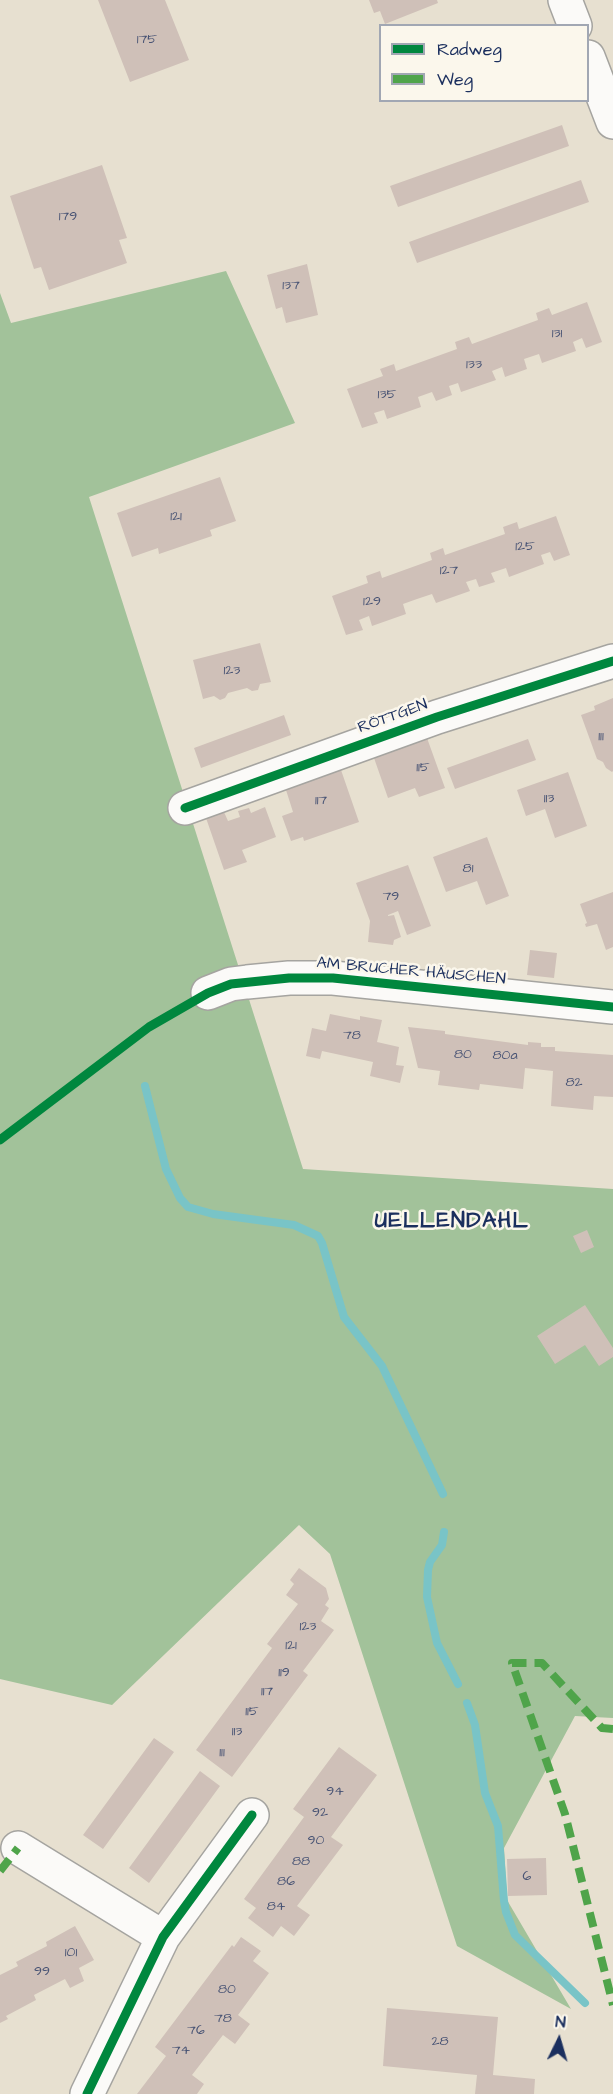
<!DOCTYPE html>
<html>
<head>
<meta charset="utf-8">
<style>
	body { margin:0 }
	#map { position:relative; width:613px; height:2094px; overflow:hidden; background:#e7e0d0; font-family:"Architects Daughter",sans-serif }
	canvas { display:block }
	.legend { position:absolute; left:379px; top:24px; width:210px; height:78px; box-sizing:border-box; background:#fbf7ec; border:2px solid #a1a7b3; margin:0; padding:8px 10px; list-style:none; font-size:18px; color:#1b2f5e }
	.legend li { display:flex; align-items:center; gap:12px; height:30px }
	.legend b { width:30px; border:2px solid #a1a7b3 }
	.north { position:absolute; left:529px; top:2010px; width:60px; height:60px; -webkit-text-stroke:4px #fbf7ec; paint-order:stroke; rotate:5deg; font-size:16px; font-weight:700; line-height:24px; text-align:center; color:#1b2f5e }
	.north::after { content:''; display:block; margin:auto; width:21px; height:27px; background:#1b2f5e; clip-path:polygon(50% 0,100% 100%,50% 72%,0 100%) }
</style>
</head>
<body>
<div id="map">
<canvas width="613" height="2094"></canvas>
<ul class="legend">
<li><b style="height:8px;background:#00873e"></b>Radweg</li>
<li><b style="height:8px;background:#4fa44a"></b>Weg</li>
</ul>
<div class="north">N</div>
</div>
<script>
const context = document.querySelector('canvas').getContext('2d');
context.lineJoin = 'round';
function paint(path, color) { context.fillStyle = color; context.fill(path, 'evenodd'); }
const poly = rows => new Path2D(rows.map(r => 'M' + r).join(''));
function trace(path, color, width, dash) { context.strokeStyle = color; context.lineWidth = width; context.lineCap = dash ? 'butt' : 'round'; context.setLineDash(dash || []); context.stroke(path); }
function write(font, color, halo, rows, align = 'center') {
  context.font = font + ' "Architects Daughter",sans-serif'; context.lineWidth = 5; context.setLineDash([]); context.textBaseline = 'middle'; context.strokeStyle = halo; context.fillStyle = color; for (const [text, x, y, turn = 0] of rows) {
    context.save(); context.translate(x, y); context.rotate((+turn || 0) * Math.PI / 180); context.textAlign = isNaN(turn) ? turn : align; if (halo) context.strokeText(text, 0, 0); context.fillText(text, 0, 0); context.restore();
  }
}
paint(poly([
	[226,271,295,423,89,497,303,1169,613,1189,613,1718,575,1716,504,1848,507,1900,571,2009,457,1946,330,1554,299,1525,112,1705,0,1679,0,293,11,323]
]), '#a2c29a');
trace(poly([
	[145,1086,166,1169,180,1198,188,1207,213,1214,294,1225,318,1236,322,1243,344,1317,382,1366,443,1494],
	[444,1532,442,1545,430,1562,428,1570,427,1597,437,1643,458,1684],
	[467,1703,475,1725,485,1793,498,1826,504,1901,506,1912,515,1935,585,2003]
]), '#79c4c7', 8);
paint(poly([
	[98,0,165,0,189,60,130,82],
	[369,0,437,0,438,3,385,24,380,11,374,13],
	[562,125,569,146,398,207,390,186],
	[102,165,127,238,119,240,127,263,49,290,41,267,34,269,10,196],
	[581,180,589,202,417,263,409,242],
	[307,264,318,315,286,323,282,307,276,309,267,275],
	[587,302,602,342,586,348,582,338,573,342,576,351,542,363,539,354,524,359,527,369,505,377,502,367,492,371,496,380,461,392,458,383,449,386,452,395,436,401,432,392,418,397,421,407,387,419,384,410,374,413,378,423,362,428,347,389,383,376,380,369,394,364,396,371,457,349,455,342,469,337,472,344,538,320,536,313,549,308,552,315],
	[220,477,236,521,210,530,212,536,159,554,158,548,132,557,117,513],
	[556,516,570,555,554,561,550,552,541,555,544,564,509,577,506,568,491,573,495,582,479,587,476,579,466,582,470,591,436,603,432,594,417,599,403,604,406,614,372,626,369,616,359,620,363,630,346,635,332,596,368,583,366,576,380,571,382,578,432,560,430,553,443,548,445,555,505,534,503,527,517,522,519,529],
	[260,643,271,682,260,684,258,690,252,691,247,688,228,693,225,698,220,700,214,696,203,699,193,660],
	[613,698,613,771,612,772,606,768,603,762,597,759,581,715,595,710,594,706],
	[284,715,291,735,201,768,194,748],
	[427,738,445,788,419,797,415,788,388,798,374,758],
	[528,739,536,760,455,789,447,768],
	[341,770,359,822,304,841,303,837,291,841,282,816,293,812,286,790],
	[568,772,587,826,555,838,545,809,526,816,517,790],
	[265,807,276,837,242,850,247,862,224,870,206,818,224,812,228,821,240,817,238,811,249,808,251,813],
	[487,837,509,896,486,905,477,881,446,892,433,857],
	[408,865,431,926,407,935,398,911,388,915,388,916,394,915,401,937,394,940,393,945,368,942,370,921,356,883],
	[613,892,613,947,606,950,597,924,586,927,585,924,587,923,580,904],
	[530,950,557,953,554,978,527,975],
	[330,1014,360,1020,360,1016,382,1020,377,1042,399,1047,396,1065,404,1066,400,1083,370,1076,373,1062,322,1051,320,1059,306,1056,312,1028,326,1031],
	[408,1027,445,1031,445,1034,528,1045,528,1042,541,1043,541,1047,555,1047,555,1051,613,1055,613,1097,594,1096,593,1110,551,1106,553,1071,525,1068,523,1089,480,1084,479,1090,438,1085,440,1071,418,1068],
	[587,1230,594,1247,581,1253,573,1236],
	[585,1305,613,1348,613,1357,599,1366,585,1345,555,1364,537,1336],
	[299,1568,326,1588,329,1599,325,1605,329,1608,321,1621,334,1630,303,1671,308,1675,232,1777,196,1750,272,1648,267,1644,298,1604,286,1595,294,1584,290,1580],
	[154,1738,174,1752,103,1849,83,1835],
	[339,1747,377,1775,331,1837,343,1845,297,1906,310,1915,294,1936,281,1926,273,1937,248,1918,256,1908,244,1899,304,1817,293,1809],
	[200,1771,220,1786,149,1883,129,1868],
	[546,1858,547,1895,508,1896,507,1859],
	[75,1926,94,1960,79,1968,84,1981,70,1988,65,1979,34,1995,36,2000,6,2016,8,2019,0,2023,0,1975,18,1966,16,1962,47,1946,46,1942],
	[241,1937,261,1951,253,1961,269,1973,238,2015,250,2024,235,2044,223,2035,192,2075,204,2084,197,2094,137,2094,166,2056,155,2047,232,1945,234,1947],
	[387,2008,498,2017,493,2075,535,2079,534,2094,475,2094,477,2075,383,2066]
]), '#cfc0b8');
const minor = poly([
	[565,0,575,26],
	[588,57,613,122],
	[185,808,437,717,613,661],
	[208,993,231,984,247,982,289,978,333,978,613,1007],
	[18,1848,163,1937],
	[87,2094,163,1937,252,1815]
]);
trace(minor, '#a5a4a0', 36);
trace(minor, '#fbfaf8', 33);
trace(poly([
	[613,1729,602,1728,542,1663,512,1663,565,1814,613,2005],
	[0,1871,18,1848]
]), '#4fa44a', 8, [15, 8]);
trace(poly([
	[185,808,437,717,613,661],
	[0,1140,149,1027,208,993,231,984,289,978,333,978,613,1007],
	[87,2094,163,1937,252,1815]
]), '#00873e', 9);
write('14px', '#485374', null, [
	["175",147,40],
	["179",68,217],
	["137",291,286],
	["131",557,334],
	["133",474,365],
	["135",387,395],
	["121",176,517],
	["125",525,547],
	["127",449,571],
	["129",372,602],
	["123",232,671],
	["111",601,737],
	["115",423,768],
	["113",549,799],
	["117",321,801],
	["81",468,869],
	["79",391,897],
	["78",352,1036],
	["80",463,1055],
	["80a",505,1056],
	["82",574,1083],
	["123",308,1627],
	["121",291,1646],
	["119",284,1673],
	["117",267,1692],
	["115",252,1712],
	["113",237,1732],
	["111",222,1753],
	["94",335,1792],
	["92",320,1813],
	["90",316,1841],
	["88",301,1862],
	["6",527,1877],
	["86",286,1882],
	["84",276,1907],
	["101",71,1953],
	["99",42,1972],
	["80",227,1990],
	["78",223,2019],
	["76",196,2031],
	["28",440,2042],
	["74",181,2051]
]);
write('16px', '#1b2f5e', '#fbf7ec', [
	["RÖTTGEN",393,717,-20],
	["AM BRUCHER HÄUSCHEN",411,972,5]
]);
context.letterSpacing = '1.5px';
write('bold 22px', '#1b2f5e', '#fbf7ec', [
	["UELLENDAHL",452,1222]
]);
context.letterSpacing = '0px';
</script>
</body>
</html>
